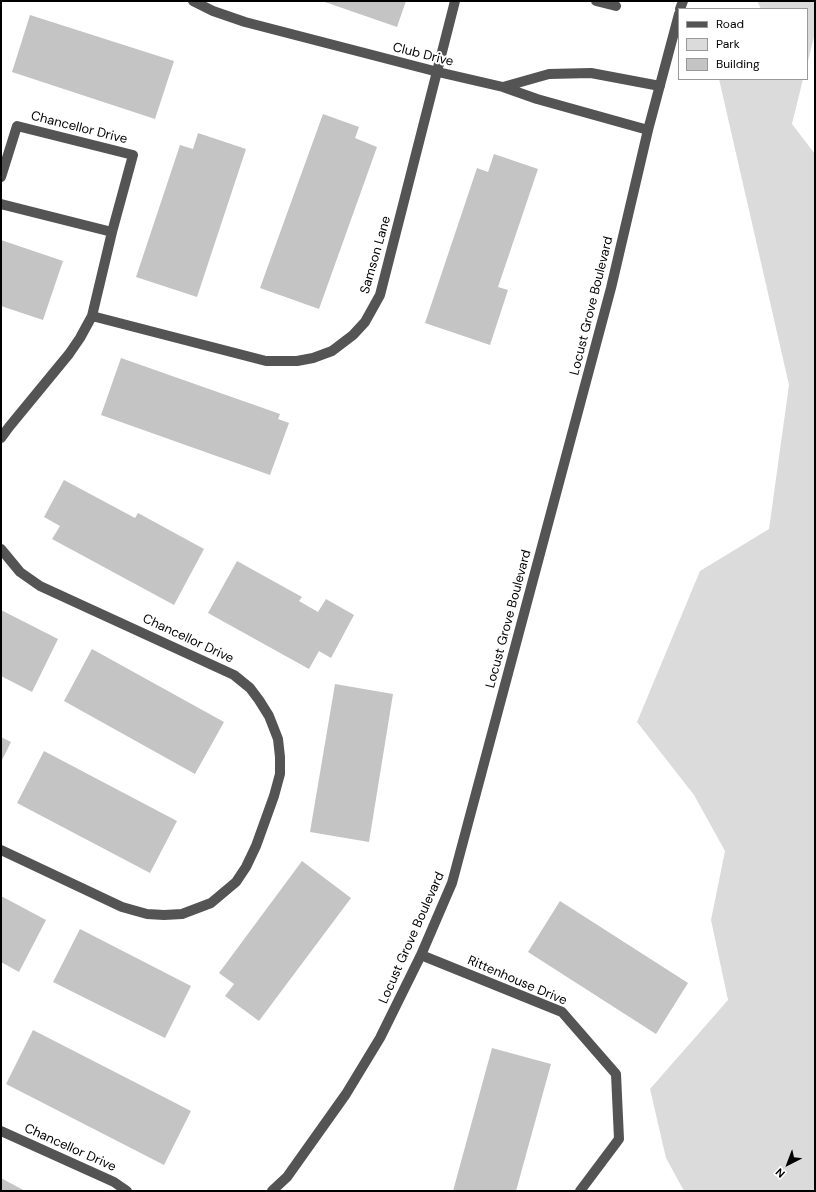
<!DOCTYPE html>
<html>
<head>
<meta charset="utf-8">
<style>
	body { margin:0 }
	#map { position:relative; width:816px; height:1192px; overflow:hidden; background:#fff; font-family:"DM Sans",sans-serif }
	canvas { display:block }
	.frame { position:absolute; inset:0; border:2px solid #000; pointer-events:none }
	.legend { position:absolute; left:678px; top:8px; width:130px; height:72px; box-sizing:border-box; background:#fff; border:1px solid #999; margin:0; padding:5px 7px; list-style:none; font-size:12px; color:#000 }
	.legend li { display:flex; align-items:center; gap:8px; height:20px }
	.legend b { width:20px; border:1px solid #999 }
	.north { position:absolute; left:768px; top:1144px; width:40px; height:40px; -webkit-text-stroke:3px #fff; paint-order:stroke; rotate:222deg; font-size:11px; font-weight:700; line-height:16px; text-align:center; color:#000 }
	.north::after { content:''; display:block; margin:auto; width:14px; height:18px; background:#000; clip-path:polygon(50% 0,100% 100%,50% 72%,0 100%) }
</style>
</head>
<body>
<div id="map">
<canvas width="816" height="1192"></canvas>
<div class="frame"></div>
<ul class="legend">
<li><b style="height:5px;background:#545454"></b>Road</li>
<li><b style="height:11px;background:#dbdbdb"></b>Park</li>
<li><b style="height:11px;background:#c4c4c4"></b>Building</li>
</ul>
<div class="north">N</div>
</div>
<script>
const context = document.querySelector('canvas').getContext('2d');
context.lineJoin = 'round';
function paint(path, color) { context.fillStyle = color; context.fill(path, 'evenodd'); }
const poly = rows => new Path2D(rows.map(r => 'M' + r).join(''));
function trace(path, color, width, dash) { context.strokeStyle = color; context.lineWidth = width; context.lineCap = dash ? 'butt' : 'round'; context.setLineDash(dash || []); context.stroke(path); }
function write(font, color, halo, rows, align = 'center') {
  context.font = font + ' "DM Sans",sans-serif'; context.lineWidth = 4; context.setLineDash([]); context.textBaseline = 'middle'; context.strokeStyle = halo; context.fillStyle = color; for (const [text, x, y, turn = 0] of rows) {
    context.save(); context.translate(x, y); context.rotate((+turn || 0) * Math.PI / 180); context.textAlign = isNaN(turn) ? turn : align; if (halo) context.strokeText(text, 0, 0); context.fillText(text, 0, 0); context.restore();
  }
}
paint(poly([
	[757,1,815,1,815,33,807,65,807,9,761,9],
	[719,79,803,79,792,124,815,154,815,1191,684,1191,666,1158,650,1089,728,1000,711,920,725,851,694,795,637,722,700,571,769,529,789,385]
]), '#dbdbdb');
paint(poly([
	[322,1,406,1,397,27],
	[30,15,174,61,155,119,12,72],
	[323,114,359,127,355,138,377,147,319,309,260,288],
	[198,133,246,149,197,297,136,277,180,145,193,149],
	[494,154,538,169,498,287,508,290,490,345,425,323,477,168,488,172],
	[1,240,63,261,43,320,1,306],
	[121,358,280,414,278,419,289,423,270,475,101,415],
	[64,480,135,518,138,513,204,549,174,605,52,539,60,526,44,517],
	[237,561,302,597,299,601,318,612,326,599,354,615,331,658,319,651,309,669,208,613],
	[1,610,58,639,32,692,1,676],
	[92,649,224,722,195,774,64,701],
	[335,684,393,694,369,842,310,832],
	[1,737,11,742,1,762],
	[44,751,177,821,150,873,17,803],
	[302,861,351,898,259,1021,225,996,234,984,219,973],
	[1,896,46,920,19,972,1,962],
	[560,901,688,983,656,1034,528,952],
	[80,929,191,986,165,1038,53,982],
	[33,1030,191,1111,164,1165,6,1084],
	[492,1048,551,1064,516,1191,453,1191],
	[1,1178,25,1191,1,1191]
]), '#c4c4c4');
trace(poly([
	[193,1,213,11,245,22,438,72,503,87,537,99,648,130],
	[596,1,616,6],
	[680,9,683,1],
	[503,87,549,74,591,73,660,86],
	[1,177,17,126,133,155,112,232,92,316,80,338,69,354,9,427,1,438],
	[1,204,112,232],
	[92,316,266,361,297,361,313,358,332,351,353,335,365,322,380,295,455,1],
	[1,549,20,572,40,586,234,675,250,688,259,700,269,716,278,739,280,757,280,774,274,796,256,846,246,867,236,882,211,903,182,914,164,915,147,914,122,907,1,850],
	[421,955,562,1012,616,1074,619,1139,580,1191],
	[1,1131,114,1182,127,1191],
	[272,1191,287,1177,346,1094,380,1038,421,955,452,883,611,288,648,130,679,14]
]), '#545454', 10);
write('13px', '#000', '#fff', [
	["Club Drive",423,55,14],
	["Chancellor Drive",79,128,14],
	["Samson Lane",376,255,-74],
	["Locust Grove Boulevard",592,306,-76],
	["Locust Grove Boulevard",509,619,-75],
	["Chancellor Drive",188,639,25],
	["Locust Grove Boulevard",412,938,-66],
	["Rittenhouse Drive",517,981,23],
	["Chancellor Drive",70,1148,24]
]);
</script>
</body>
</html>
